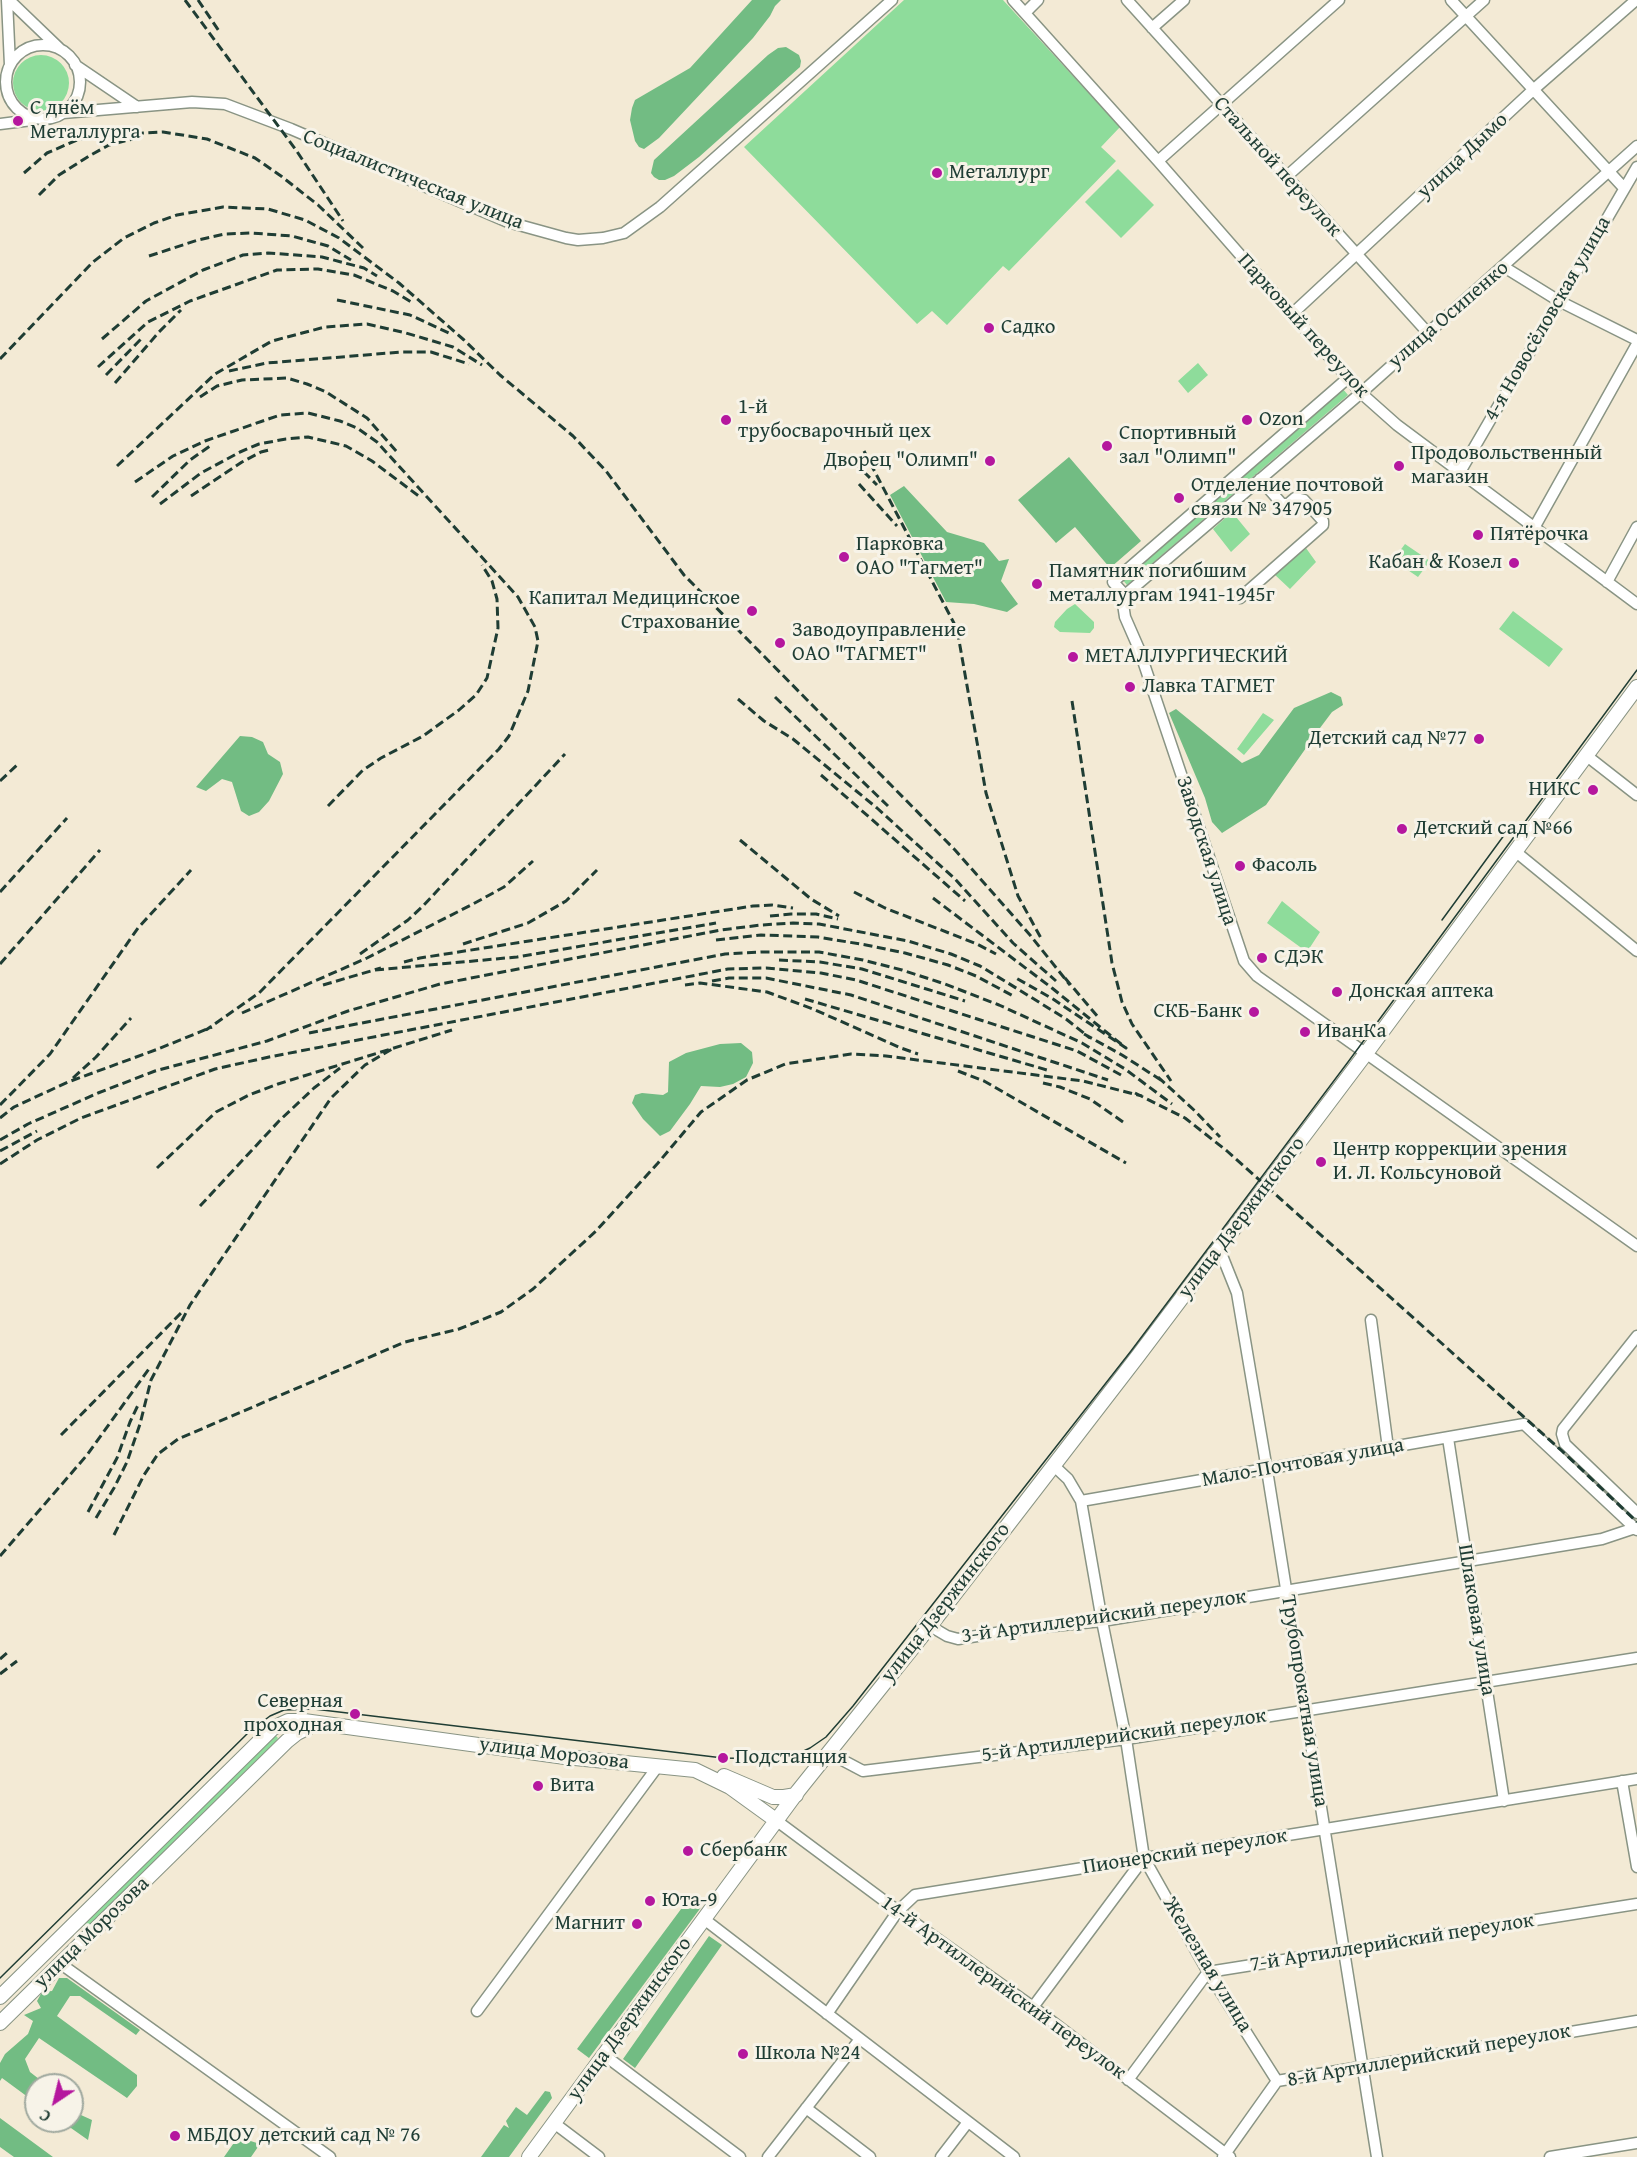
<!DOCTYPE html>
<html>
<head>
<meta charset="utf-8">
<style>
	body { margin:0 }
	#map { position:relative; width:1637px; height:2157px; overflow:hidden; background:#f3ead5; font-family:"Gentium Book Plus",serif }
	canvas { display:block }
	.north { position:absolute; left:24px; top:2073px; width:60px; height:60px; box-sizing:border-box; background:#f7f3e8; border:2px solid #a1aaa0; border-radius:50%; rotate:215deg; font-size:16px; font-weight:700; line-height:24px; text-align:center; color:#1f3d34 }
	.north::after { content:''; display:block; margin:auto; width:21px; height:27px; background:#b5179e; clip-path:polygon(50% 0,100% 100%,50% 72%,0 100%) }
</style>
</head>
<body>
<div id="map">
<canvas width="1637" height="2157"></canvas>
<div class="north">С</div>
</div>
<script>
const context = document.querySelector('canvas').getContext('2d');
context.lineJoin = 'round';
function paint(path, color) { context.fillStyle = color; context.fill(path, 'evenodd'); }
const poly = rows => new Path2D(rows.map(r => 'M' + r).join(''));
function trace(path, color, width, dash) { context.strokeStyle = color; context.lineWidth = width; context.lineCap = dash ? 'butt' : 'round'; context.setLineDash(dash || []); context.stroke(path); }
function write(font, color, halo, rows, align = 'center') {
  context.font = font + ' "Gentium Book Plus",serif'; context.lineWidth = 6; context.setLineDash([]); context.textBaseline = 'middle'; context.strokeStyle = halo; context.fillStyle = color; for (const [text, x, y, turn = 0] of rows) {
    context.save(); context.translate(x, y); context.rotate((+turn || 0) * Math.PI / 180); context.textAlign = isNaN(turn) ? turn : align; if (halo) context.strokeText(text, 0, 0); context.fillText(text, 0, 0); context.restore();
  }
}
paint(poly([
	[904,0,1003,0,1120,127,1101,147,1116,161,1009,271,1003,266,947,325,932,311,917,324,744,147],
	'13 83a28 28 0 1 1 56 0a28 28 0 1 1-56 0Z',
	[1118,169,1154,205,1121,238,1085,202],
	[1198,363,1208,375,1188,393,1178,381],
	[1342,388,1348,395,1127,585,1121,578],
	[1232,512,1250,534,1231,552,1213,529],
	[1405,544,1430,561,1418,577,1393,560],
	[1306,548,1316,562,1290,589,1274,574],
	[1075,604,1094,622,1094,628,1090,633,1060,632,1054,627,1055,622,1067,609],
	[1513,611,1563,649,1549,667,1499,629],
	[1263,713,1274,720,1244,755,1237,749],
	[1282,901,1320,932,1307,952,1267,923],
	[274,1734,278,1738,276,1741,89,1926,84,1926,82,1924]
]), '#8edc9b');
paint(poly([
	[752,0,781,0,775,6,770,16,753,38,659,138,644,149,639,147,635,141,630,120,632,108,635,100,690,68],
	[786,47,799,55,801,61,800,67,699,157,674,176,665,180,659,180,654,177,651,173,654,160,768,55,778,48],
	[1069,457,1141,541,1110,568,1075,527,1056,543,1018,500],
	[904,486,947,532,984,543,999,561,1009,559,1001,581,1018,604,1007,612,974,604,946,602,890,495],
	[1331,692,1341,697,1343,705,1332,712,1320,728,1266,805,1222,833,1212,822,1205,798,1169,713,1176,709,1242,763,1259,755,1294,708],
	[240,736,252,737,263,742,268,754,280,762,283,774,269,801,259,812,249,816,241,811,232,782,222,779,206,791,196,787],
	[741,1043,752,1052,753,1063,746,1077,733,1084,720,1087,701,1086,690,1104,670,1131,660,1136,643,1119,632,1103,635,1095,642,1093,663,1095,668,1092,669,1062,686,1053,720,1044],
	[690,1897,702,1906,589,2058,577,2049],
	[709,1936,722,1945,635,2068,623,2059],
	[59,1978,67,1978,140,2030,136,2035,80,1996,70,1996,57,2016,137,2075,137,2086,127,2098,39,2038,25,2059,30,2072,39,2079,32,2086,36,2090,36,2103,2,2078,0,2081,0,2063,5,2054,28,2034,33,2021,24,2015,41,2008,37,2001,42,1992,52,1991],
	[545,2091,550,2092,552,2098,509,2157,481,2157,504,2125,509,2128,506,2121,516,2107,527,2115],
	[72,2111,92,2120,88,2140,61,2121,72,2121],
	[0,2118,53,2157,14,2157,0,2147],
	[238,2137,260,2144,251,2157,224,2157]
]), '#72bc83');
const minor = poly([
	[7,0,10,65],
	[9,0,59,48],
	[1013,0,1158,161,1361,393,1397,425,1637,604],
	[1127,0,1428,333],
	[1451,0,1624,188],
	[1025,13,1038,0],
	[1152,28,1184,0],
	'6 82a37 37 0 1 1 74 0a37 37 0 1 1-74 0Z',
	[75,65,137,107],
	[63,113,192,102,225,104,291,129,508,222,566,238,578,240,603,238,624,233,660,207,892,0],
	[0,124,32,120],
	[1158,161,1339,0],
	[1286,177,1484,0],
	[1504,267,1559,301,1637,340],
	[1292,314,1533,90,1636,0],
	[1460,472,1637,167],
	[1534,528,1637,344],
	[1607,582,1637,527],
	[1125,595,1123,604,1125,617,1139,649,1244,961,1257,976,1637,1246],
	[1125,595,1361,393,1637,146],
	[1125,595,1113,582,1348,378],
	[1240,598,1323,525,1323,521,1304,500,1295,498,1288,504,1282,504,1260,479],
	[1587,756,1637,795],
	[1516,852,1637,951],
	[1219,1248,1237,1293,1267,1470,1377,2157],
	[1371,1320,1388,1448],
	[1637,1336,1563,1429,1562,1434,1565,1444,1637,1513],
	[1448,1438,1504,1801],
	[1053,1465,1068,1479,1081,1501,1102,1621,1126,1739,1144,1858,1208,1972,1277,2081],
	[1081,1501,1524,1424,1637,1530],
	[930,1626,947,1636,958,1639,1015,1630,1102,1621,1602,1539,1635,1528],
	[829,1753,863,1771,1126,1739,1637,1658],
	[1622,1781,1637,1867],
	[777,1821,898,1911,1033,2007,1230,2157],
	[704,1919,1014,2157],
	[61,1964,330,2157],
	[1033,2007,1144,1858],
	[477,2011,658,1766],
	[827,2014,898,1911,915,1895,1637,1779],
	[604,2055,740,2157],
	[1128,2080,1208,1972,1637,1904],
	[806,2108,870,2157],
	[554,2123,599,2157],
	[768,2157,860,2039],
	[941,2157,968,2122],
	[1223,2157,1277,2081,1637,2021],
	[1550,2157,1637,2143]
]);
const major = poly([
	[724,1776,773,1797,784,1797,796,1795],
	[0,1997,273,1728,288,1721,304,1721,565,1757,695,1770,730,1787,777,1821],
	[0,2023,287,1741,297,1733,317,1723],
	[529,2157,798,1791,930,1626,1138,1356,1367,1052,1637,687]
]);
trace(minor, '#899484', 13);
trace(major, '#899484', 16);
trace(minor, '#fff', 10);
trace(major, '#fff', 14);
trace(poly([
	[1442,920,1513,823],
	[0,1978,250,1731,270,1716,284,1710,314,1709,723,1758,779,1759,795,1755,810,1748,826,1737,853,1706,1131,1351,1348,1062,1637,670]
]), '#1f3d34', 1.5);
trace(poly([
	[185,0,296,150,343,221],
	[198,0,219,31],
	[24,173,47,153,77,140,106,135,163,132,207,139,255,158,281,176,318,205,363,248],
	[39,195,59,175,89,156,109,145,133,139],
	[149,256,198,240,225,234,252,233,292,236,328,246,351,260],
	[337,300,410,315,449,333],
	[102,339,146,301,203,270,243,255,268,253,322,257,364,268,377,276],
	[0,359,93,262,124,238,154,223,177,215,223,207,268,209,305,220,339,238,399,283,464,340,500,375,573,436,606,471,684,575,955,850,1030,935,1070,985],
	[98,367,148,322,190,301,277,270,318,269,354,275,393,291,413,303],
	[229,371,267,363,402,352,431,352,469,364],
	[106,375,142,338],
	[115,383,159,332,181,310],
	[200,397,217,386,242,380,287,378,307,384,326,392,367,418,398,453],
	[864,451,957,629,986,793,1018,896,1042,940],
	[854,462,877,485],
	[117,466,215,374,272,341,325,327,367,324,406,333,453,347,482,365],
	[135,482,173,456,205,441,280,415,308,413,340,421,357,428,377,442,518,597,535,627,538,641,528,691,509,736,499,749,259,993,206,1030],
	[859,484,897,526],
	[191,496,242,462,261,452,269,450],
	[152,497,190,460,213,444],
	[160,504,201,473,240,452,259,444,286,439,308,437,346,446,372,461,420,497],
	[775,697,888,806],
	[738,699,764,721,793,739,877,808,955,879,1013,943,1056,981],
	[1072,701,1112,963,1122,1002,1132,1024,1171,1081],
	[821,775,965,901],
	[0,781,18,764],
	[328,806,363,770,381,758,423,736,459,710,476,695,487,678,498,628,497,599,492,581,482,565],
	[740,840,811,899,839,916],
	[0,892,67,818],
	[854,892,885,908,977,944,996,954],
	[933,898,1052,988,1126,1048,1053,999,1016,978],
	[770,916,791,914,816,914,838,919],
	[716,940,761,935,818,937,866,945,905,953,948,965,976,976,1015,997],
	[463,944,528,923,566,901,597,870],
	[360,954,408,920,423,906,565,754],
	[779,960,820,962,862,969,965,1001],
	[404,962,420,958,753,906,772,905,793,908],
	[0,964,100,850],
	[375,970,517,957,716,923],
	[1065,978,1098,1017],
	[712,981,729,978,766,978,851,995,1108,1080],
	[323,985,381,968],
	[685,985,700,983,767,992,813,1009,901,1048,918,1054],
	[805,999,1047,1070],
	[242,1013,367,958,473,904,504,887,533,861],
	[309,1033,725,954,762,952,819,952,863,960,902,970,945,984,999,1005,1082,1043,1125,1069,1172,1104],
	[1084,1034,1122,1055,1164,1082],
	[958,1071,984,1081,1126,1163],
	[1158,1077,1195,1111,1220,1137],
	[73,1078,96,1057,131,1018],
	[1043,1083,1060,1087,1090,1099,1123,1122],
	[1135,1093,1185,1118,1227,1151,1562,1451,1637,1522],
	[0,1105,50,1054,138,928,191,870],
	[0,1118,14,1107,68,1082,158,1049,212,1027],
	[0,1140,28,1124,98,1093,155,1071,267,1041,348,1011,440,984,721,930,761,925,793,923,819,924,908,941,951,954,980,966,1008,983,1066,1019,1090,1038],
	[0,1151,37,1131],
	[0,1164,37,1140,81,1118,215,1069,269,1057,728,969,766,968,821,973,856,980,1077,1051,1121,1075],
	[157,1168,216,1112,249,1095,278,1084,452,1030],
	[200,1206,279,1121,314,1088,340,1068],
	[61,1435,181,1313],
	[88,1512,117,1458,130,1422,139,1403],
	[96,1518,114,1488,127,1462,140,1424,151,1380,190,1305,331,1098,365,1065,392,1049],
	[114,1535,144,1475,158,1454,178,1439,405,1342,459,1329,501,1312,533,1289,596,1231,658,1163,701,1112,747,1080,785,1064,851,1054,886,1056,1083,1081,1142,1096],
	[0,1556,87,1455,151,1366],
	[0,1659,8,1652],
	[0,1674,17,1661]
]), '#1f3d34', 3, [9, 4.5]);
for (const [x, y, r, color] of [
	[18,121,6,"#b5179e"],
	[937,173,6,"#b5179e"],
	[989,328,6,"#b5179e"],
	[726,420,6,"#b5179e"],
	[1247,420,6,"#b5179e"],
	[1107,446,6,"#b5179e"],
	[990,461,6,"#b5179e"],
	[1399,466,6,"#b5179e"],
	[1179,498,6,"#b5179e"],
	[1478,535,6,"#b5179e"],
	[844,557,6,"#b5179e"],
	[1514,563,6,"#b5179e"],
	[1037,584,6,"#b5179e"],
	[752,611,6,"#b5179e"],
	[780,643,6,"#b5179e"],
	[1073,657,6,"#b5179e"],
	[1130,687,6,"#b5179e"],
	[1479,739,6,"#b5179e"],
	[1593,790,6,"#b5179e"],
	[1402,829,6,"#b5179e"],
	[1240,866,6,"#b5179e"],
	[1262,958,6,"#b5179e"],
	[1337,992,6,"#b5179e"],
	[1254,1012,6,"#b5179e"],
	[1305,1032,6,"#b5179e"],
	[1321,1162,6,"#b5179e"],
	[355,1714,6,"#b5179e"],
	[723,1758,6,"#b5179e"],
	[538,1786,6,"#b5179e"],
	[688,1851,6,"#b5179e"],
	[650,1901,6,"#b5179e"],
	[637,1924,6,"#b5179e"],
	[743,2054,6,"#b5179e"],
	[175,2136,6,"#b5179e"]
]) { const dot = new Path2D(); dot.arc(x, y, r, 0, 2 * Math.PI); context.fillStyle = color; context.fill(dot); trace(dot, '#f7f3e8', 2); }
write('21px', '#1f3d34', '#f7f3e8', [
	["С днём",30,109],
	["Металлурга",30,133],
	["Металлург",949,173],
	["Садко",1001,328],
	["1-й",738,408],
	["трубосварочный цех",738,432],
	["Ozon",1259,420],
	["Спортивный",1119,434],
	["зал \"Олимп\"",1119,458],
	["Продовольственный",1411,454],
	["магазин",1411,478],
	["Дворец \"Олимп\"",978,461,"right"],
	["Отделение почтовой",1191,486],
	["связи № 347905",1191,510],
	["Пятёрочка",1490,535],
	["Парковка",856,545],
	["ОАО \"Тагмет\"",856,569],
	["Кабан & Козел",1502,563,"right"],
	["Памятник погибшим",1049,572],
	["металлургам 1941-1945г",1049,596],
	["Капитал Медицинское",740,599,"right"],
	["Страхование",740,623,"right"],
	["Заводоуправление",792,631],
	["ОАО \"ТАГМЕТ\"",792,655],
	["МЕТАЛЛУРГИЧЕСКИЙ",1085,657],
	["Лавка ТАГМЕТ",1142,687],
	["Детский сад №77",1467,739,"right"],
	["НИКС",1581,790,"right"],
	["Детский сад №66",1414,829],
	["Фасоль",1252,866],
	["СДЭК",1274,958],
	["Донская аптека",1349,992],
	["СКБ-Банк",1242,1012,"right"],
	["ИванКа",1317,1032],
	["Центр коррекции зрения",1333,1150],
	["И. Л. Кольсуновой",1333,1174],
	["Северная",343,1702,"right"],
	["проходная",343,1726,"right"],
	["Подстанция",735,1758],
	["Вита",550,1786],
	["Сбербанк",700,1851],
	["Юта-9",662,1901],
	["Магнит",625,1924,"right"],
	["Школа №24",755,2054],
	["МБДОУ детский сад № 76",187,2136]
], 'left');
write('21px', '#1f3d34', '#f7f3e8', [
	["улица Дымо",1463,156,-43],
	["Стальной переулок",1277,167,48],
	["Социалистическая улица",413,180,22],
	["улица Осипенко",1449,315,-41],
	["4-я Новосёловская улица",1548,319,-60],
	["Парковый переулок",1303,326,48],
	["Заводская улица",1206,851,72],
	["улица Дзержинского",1242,1218,-53],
	["Мало-Почтовая улица",1303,1463,-10],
	["улица Дзержинского",946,1603,-52],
	["3-й Артиллерийский переулок",1104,1617,-8],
	["Шлаковая улица",1476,1620,81],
	["Трубопрокатная улица",1304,1701,81],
	["5-й Артиллерийский переулок",1124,1736,-8],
	["улица Морозова",554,1754,7],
	["Пионерский переулок",1185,1852,-9],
	["улица Морозова",92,1933,-44],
	["7-й Артиллерийский переулок",1392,1943,-9],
	["Железная улица",1207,1965,59],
	["14-й Артиллерийский переулок",1003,1988,36],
	["улица Дзержинского",630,2019,-54],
	["8-й Артиллерийский переулок",1429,2056,-10]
]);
</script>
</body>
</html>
